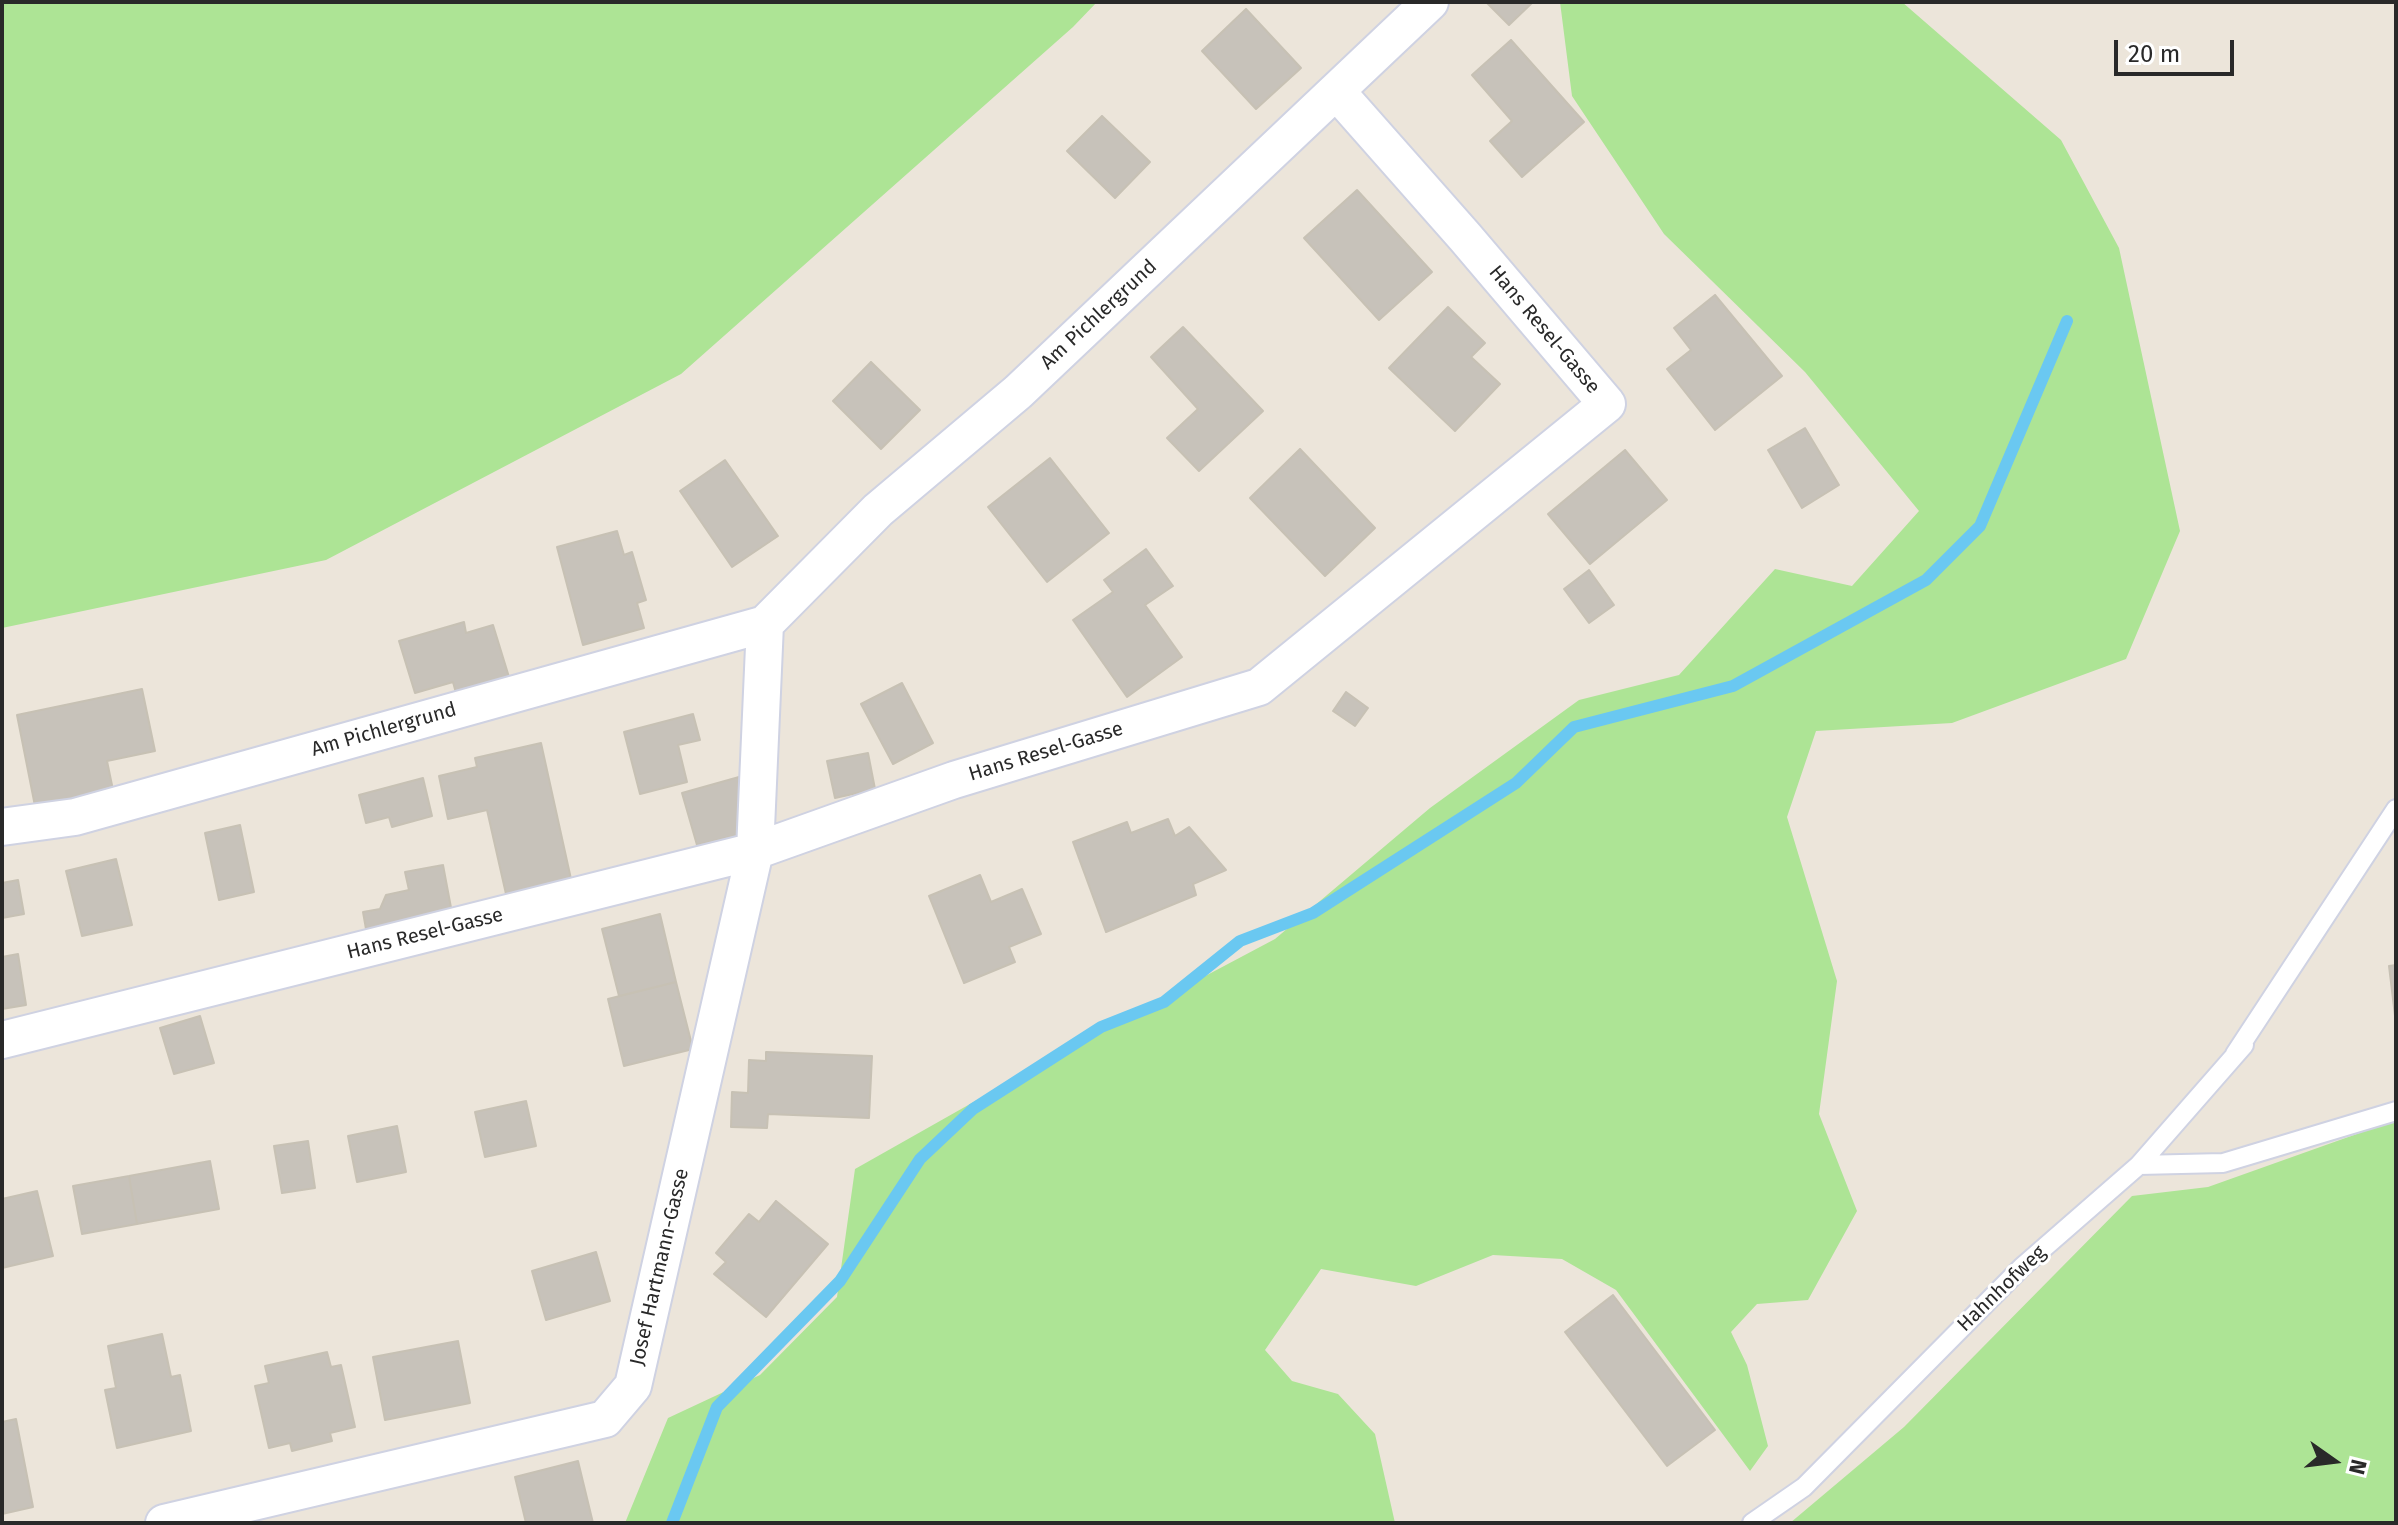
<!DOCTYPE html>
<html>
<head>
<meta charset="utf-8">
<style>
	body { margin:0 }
	#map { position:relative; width:2398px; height:1525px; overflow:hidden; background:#ece5da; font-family:"Fira Sans",sans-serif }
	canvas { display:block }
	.frame { position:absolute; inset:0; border:4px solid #292929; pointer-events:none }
	.north { position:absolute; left:2294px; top:1421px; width:80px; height:80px; -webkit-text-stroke:6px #fff; paint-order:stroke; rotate:104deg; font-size:22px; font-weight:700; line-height:32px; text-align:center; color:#292929 }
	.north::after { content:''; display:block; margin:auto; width:28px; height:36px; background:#292929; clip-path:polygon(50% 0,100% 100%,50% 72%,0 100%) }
	.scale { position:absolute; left:2114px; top:40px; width:120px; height:36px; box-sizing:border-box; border:4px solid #292929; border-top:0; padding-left:10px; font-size:24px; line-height:28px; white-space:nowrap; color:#292929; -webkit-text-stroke:6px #fff; paint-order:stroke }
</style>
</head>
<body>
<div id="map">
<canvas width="2398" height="1525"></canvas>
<div class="frame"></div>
<div class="north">N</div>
<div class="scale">20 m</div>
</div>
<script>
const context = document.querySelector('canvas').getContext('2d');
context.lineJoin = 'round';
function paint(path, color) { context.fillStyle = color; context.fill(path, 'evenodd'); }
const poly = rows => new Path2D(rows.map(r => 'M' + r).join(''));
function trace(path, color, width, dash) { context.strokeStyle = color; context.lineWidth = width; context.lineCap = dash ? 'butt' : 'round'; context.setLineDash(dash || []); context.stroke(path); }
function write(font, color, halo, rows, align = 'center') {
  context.font = font + ' "Fira Sans",sans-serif'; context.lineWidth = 6; context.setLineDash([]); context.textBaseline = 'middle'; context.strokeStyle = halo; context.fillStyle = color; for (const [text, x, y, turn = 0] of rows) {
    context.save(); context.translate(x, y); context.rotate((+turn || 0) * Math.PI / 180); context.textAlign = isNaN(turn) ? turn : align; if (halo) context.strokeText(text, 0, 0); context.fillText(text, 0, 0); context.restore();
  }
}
paint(poly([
	[2,2,1097,2,1073,27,681,374,326,560,2,628],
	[1560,2,1902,2,2061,140,2119,248,2180,531,2126,659,1952,723,1816,731,1787,817,1837,981,1819,1114,1857,1211,1808,1300,1757,1304,1731,1332,1747,1365,1768,1446,1750,1471,1616,1290,1562,1259,1493,1255,1416,1286,1321,1269,1265,1350,1292,1381,1338,1394,1375,1434,1395,1523,625,1523,668,1418,760,1375,837,1297,855,1169,1062,1052,1275,939,1430,808,1579,700,1679,675,1775,569,1852,586,1919,511,1805,372,1664,234,1572,96],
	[2396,1120,2396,1523,1790,1523,1904,1427,2132,1196,2208,1187]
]), '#ade495');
trace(poly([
	[672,1523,717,1407,840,1281,920,1159,973,1109,1101,1027,1164,1002,1240,941,1313,913,1516,783,1574,727,1733,686,1926,580,1980,526,2067,321]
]), '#6ac8f1', 12);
const building = poly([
	[1486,2,1533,2,1509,25,1486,2],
	[1246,9,1301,68,1256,109,1202,51,1246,9],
	[1511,40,1584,122,1522,177,1490,141,1512,121,1472,75,1511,40],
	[1102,116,1150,162,1115,198,1067,151,1102,116],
	[1357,190,1432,272,1379,320,1304,238,1357,190],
	[1715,295,1782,376,1715,430,1667,369,1691,350,1674,328,1715,295],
	[1448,307,1485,343,1471,357,1500,384,1455,431,1389,368,1448,307],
	[1183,327,1263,411,1199,471,1167,438,1198,409,1151,357,1183,327],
	[871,362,920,410,881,449,833,401,871,362],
	[1805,428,1839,485,1802,508,1768,450,1805,428],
	[1300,449,1375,528,1325,576,1250,498,1300,449],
	[1625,450,1667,500,1590,564,1548,514,1625,450],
	[1050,458,1109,533,1047,582,988,507,1050,458],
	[725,460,778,536,732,567,680,491,725,460],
	[617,531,624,555,632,552,646,600,637,603,644,628,583,645,557,547,617,531],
	[1146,549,1173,586,1145,605,1182,657,1127,697,1073,620,1113,592,1104,580,1146,549],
	[1589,570,1614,605,1589,623,1564,589,1589,570],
	[464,622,466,633,493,625,509,677,456,693,453,682,415,693,399,641,464,622],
	[902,683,933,743,893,764,861,704,902,683],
	[142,689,155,751,107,761,113,790,35,806,17,715,142,689],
	[1346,692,1368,708,1355,726,1333,711,1346,692],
	[693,714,700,740,678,745,687,782,640,794,624,732,693,714],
	[541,743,571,879,506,894,487,810,448,819,439,776,477,767,475,758,541,743],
	[868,753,875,789,835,798,827,761,868,753],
	[739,777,747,833,697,845,682,793,739,777],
	[423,778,432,816,392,827,389,817,366,823,359,795,423,778],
	[1168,819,1175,836,1189,827,1226,870,1193,884,1196,895,1106,932,1073,842,1127,822,1131,833,1168,819],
	[240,825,254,892,219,900,205,833,240,825],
	[116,859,132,925,82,936,66,871,116,859],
	[443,865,452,913,366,929,363,912,380,909,386,895,409,890,405,872,443,865],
	[980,875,991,902,1022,889,1041,934,1009,947,1015,962,964,983,929,896,980,875],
	[18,880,24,914,2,918,2,883,18,880],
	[660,914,676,982,619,996,602,929,660,914],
	[18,954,26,1005,2,1009,2,957,18,954],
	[2396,965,2396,1016,2395,1016,2389,966,2396,965],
	[676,982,693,1049,624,1066,608,999,676,982],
	[200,1016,214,1063,174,1074,160,1028,200,1016],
	[766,1052,872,1056,869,1118,768,1114,767,1128,731,1127,732,1092,748,1093,749,1060,766,1061,766,1052],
	[526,1101,536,1146,485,1157,475,1112,526,1101],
	[397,1126,406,1172,357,1182,348,1136,397,1126],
	[308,1141,315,1188,282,1193,274,1146,308,1141],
	[210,1161,219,1209,137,1224,129,1176,210,1161],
	[129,1176,137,1224,82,1234,73,1186,129,1176],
	[37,1191,53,1256,2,1268,2,1199,37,1191],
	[776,1201,828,1244,766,1317,714,1274,726,1262,716,1253,749,1214,759,1222,776,1201],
	[596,1252,610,1301,546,1320,532,1271,596,1252],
	[1613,1295,1715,1430,1667,1466,1565,1332,1613,1295],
	[162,1334,171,1377,180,1375,191,1431,117,1448,105,1390,116,1388,108,1346,162,1334],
	[458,1341,470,1403,385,1420,373,1357,458,1341],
	[327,1352,331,1367,341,1365,355,1427,330,1433,332,1441,292,1451,290,1443,269,1448,255,1386,269,1383,265,1366,327,1352],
	[16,1419,33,1507,2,1514,2,1422,16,1419],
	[578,1461,593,1523,526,1523,515,1477,578,1461]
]);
paint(building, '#c7c2ba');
trace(building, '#c7c1b4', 2);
const service = poly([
	[2235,1054,2396,809],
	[2139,1165,2223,1163,2396,1111],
	[1752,1523,1804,1487,2022,1267,2139,1165,2244,1045]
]);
const minor = poly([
	[2,827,75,817,765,624],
	[2,1040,755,851,954,780,1259,687,1607,404,1465,237,1337,92],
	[164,1523,605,1419,633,1386,755,851,765,624,878,510,1018,392,1430,2]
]);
trace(service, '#cfd2e2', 22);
trace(minor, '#cfd2e2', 40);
trace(service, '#fff', 18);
trace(minor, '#fff', 36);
write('20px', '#292929', '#fff', [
	["Am Pichlergrund",1099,315,-43],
	["Hans Resel-Gasse",1544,330,50],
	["Am Pichlergrund",384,730,-16],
	["Hans Resel-Gasse",1046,752,-17],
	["Hans Resel-Gasse",425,934,-14],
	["Josef Hartmann-Gasse",660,1267,-77],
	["Hahnhofweg",2002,1289,-44]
]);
</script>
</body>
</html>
